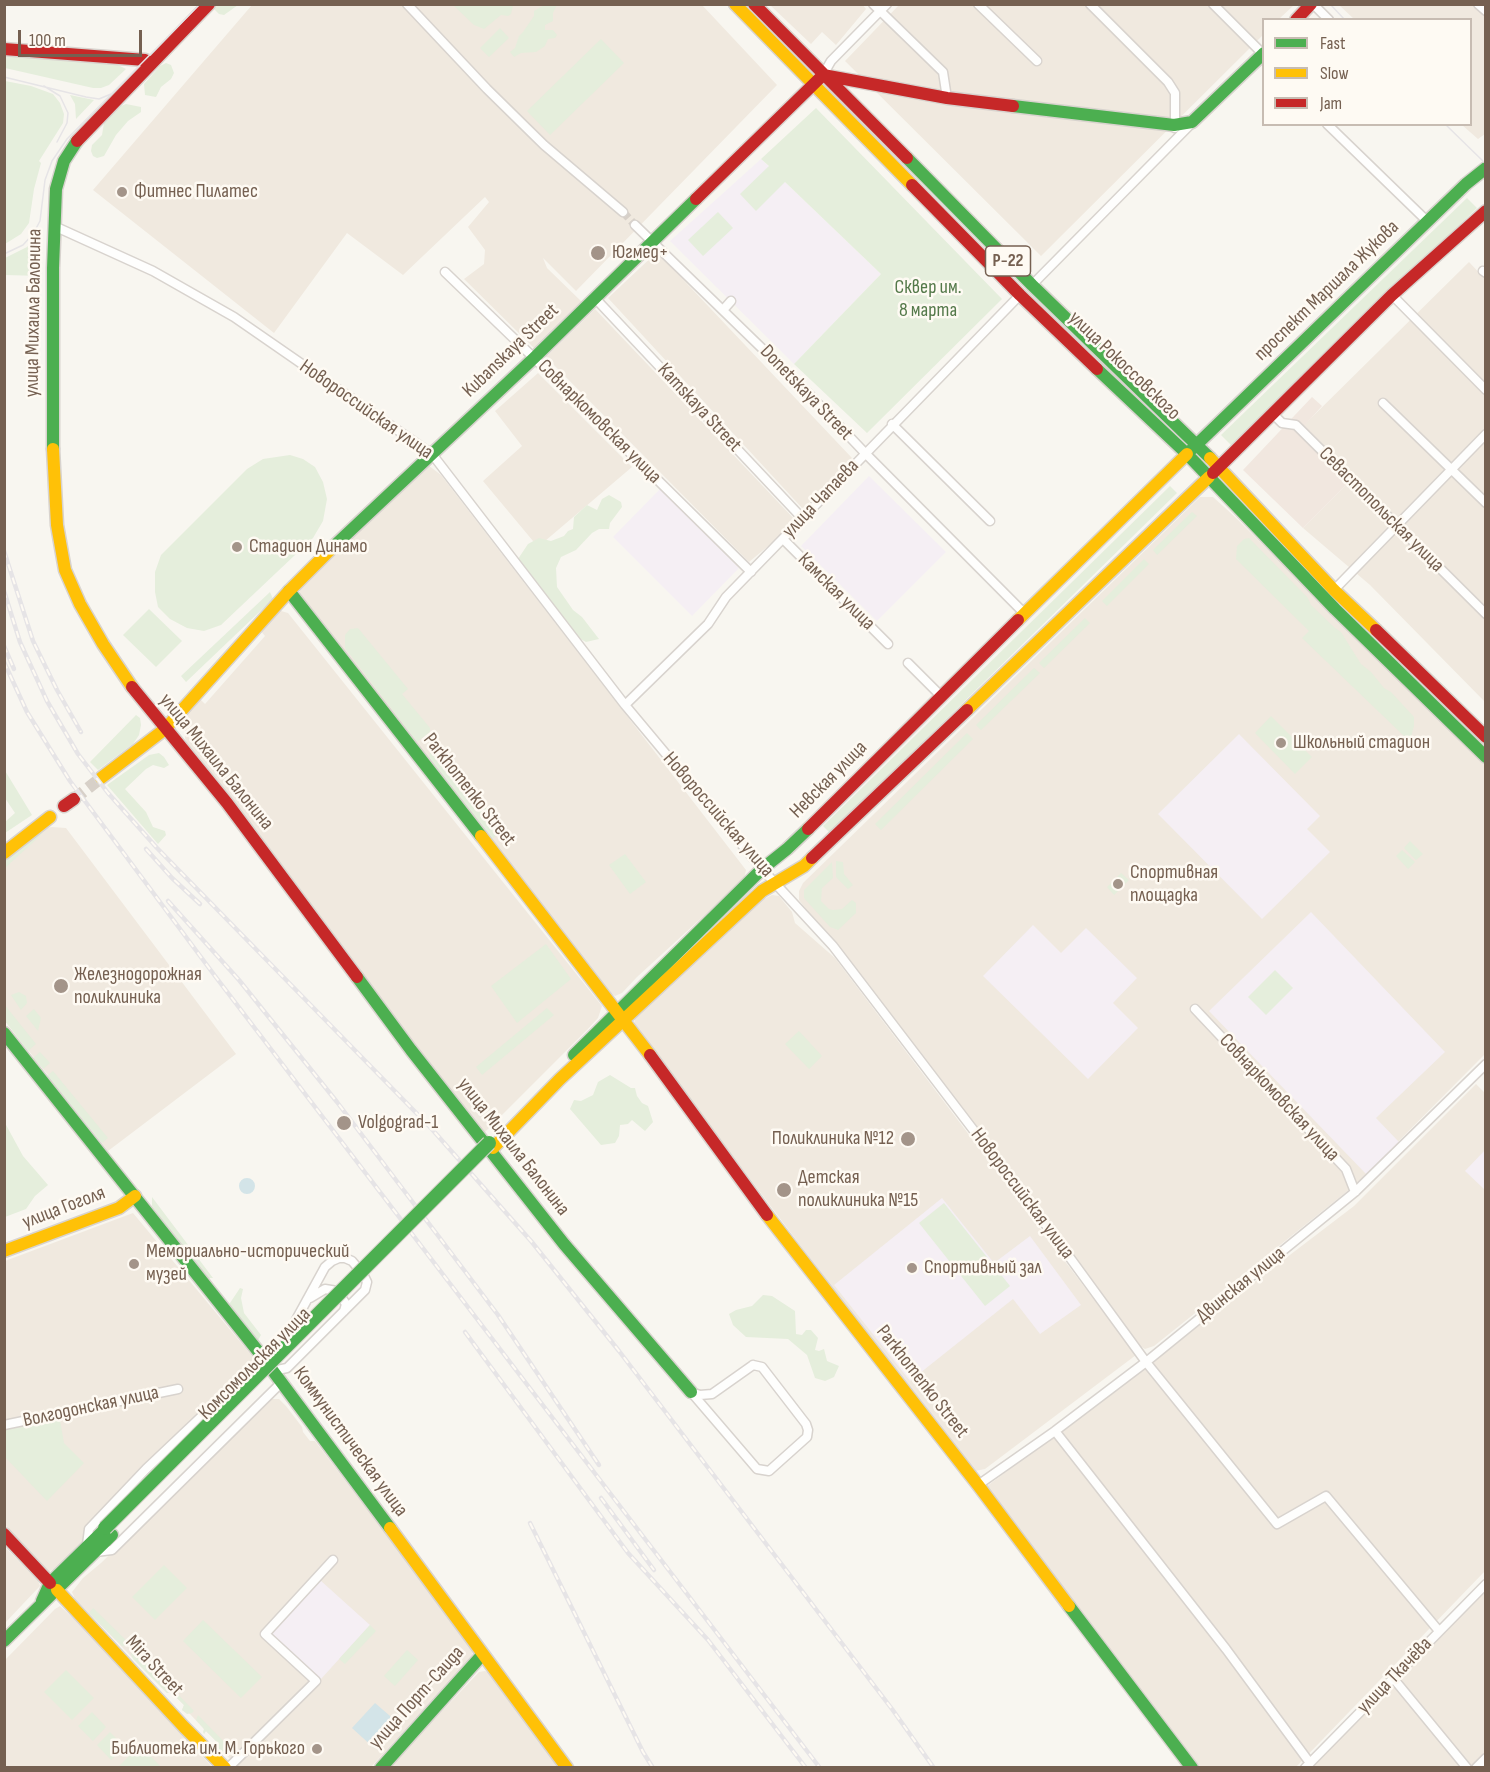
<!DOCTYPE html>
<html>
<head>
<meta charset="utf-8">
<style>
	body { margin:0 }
	#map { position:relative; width:1490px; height:1772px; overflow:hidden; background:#f8f6f0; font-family:"Sofia Sans Condensed",sans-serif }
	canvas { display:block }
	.frame { position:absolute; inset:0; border:6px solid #756051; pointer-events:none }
	.legend { position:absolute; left:1262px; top:18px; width:210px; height:108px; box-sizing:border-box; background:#fefaf3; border:2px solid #c7bcb2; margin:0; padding:8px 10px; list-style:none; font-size:18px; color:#756051 }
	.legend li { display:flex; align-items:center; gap:12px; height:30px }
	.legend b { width:30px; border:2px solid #c7bcb2 }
	.scale { position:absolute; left:18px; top:30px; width:124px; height:27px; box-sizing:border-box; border:3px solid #756051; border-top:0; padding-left:8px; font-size:18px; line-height:21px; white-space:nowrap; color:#756051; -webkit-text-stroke:4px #fefaf3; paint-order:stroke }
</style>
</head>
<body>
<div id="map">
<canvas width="1490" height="1772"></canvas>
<div class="frame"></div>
<ul class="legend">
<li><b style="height:8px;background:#4caf50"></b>Fast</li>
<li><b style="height:8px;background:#ffc107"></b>Slow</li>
<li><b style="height:8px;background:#c62828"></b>Jam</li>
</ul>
<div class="scale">100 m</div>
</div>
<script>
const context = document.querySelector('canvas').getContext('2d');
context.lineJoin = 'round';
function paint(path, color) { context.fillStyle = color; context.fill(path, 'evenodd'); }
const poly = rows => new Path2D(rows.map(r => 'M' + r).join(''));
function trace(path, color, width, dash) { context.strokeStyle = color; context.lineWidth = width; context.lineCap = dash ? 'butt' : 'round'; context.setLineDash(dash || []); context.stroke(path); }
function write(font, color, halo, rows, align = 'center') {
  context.font = font + ' "Sofia Sans Condensed",sans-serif'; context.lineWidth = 5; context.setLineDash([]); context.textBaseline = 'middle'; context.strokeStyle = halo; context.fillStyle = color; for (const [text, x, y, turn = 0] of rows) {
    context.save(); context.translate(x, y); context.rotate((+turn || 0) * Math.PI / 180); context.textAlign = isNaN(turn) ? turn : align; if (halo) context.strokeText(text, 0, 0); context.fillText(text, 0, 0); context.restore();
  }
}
paint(poly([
	[862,4,866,9,836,45,822,32,811,44,770,5],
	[252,5,702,5,777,85,576,291,543,258,547,268,583,303,536,350,464,279,484,264,485,250,468,227,489,202,485,197,403,275,347,233,274,333,93,190],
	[899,5,1294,5,1279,19,1264,20,1263,35,1041,256,845,61],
	[1339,5,1485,5,1485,134,1478,139,1462,125,1470,124,1470,20,1354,19],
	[657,252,852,458,803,509,608,298],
	[1469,262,1486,280,1485,702,1370,585,1303,528,1354,477,1304,425],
	[595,309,797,522,749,562,546,357],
	[538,373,632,467,538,547,483,481,522,446,495,411],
	[428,465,441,475,746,870,744,879,637,977,622,993,615,996,605,990,300,597,300,588,420,468],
	[1200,497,1213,497,1234,516,1485,764,1485,1054,1355,1185,1154,1346,1145,1349,1140,1346,799,900,799,891,803,883],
	[281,611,288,613,602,1006,598,1018,587,1030,482,1135,187,746,185,738,185,718,189,706,197,696,205,704,265,636,259,629,273,615],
	[52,827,66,828,236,1054,108,1151,5,1021,5,860,45,828],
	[772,895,779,896,792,912,795,923,835,958,1136,1355,985,1469,975,1471,966,1465,634,1025,636,1014,756,903],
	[1476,1084,1485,1093,1485,1571,1296,1767,1200,1767,986,1487,1354,1206],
	[133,1213,257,1362,59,1568,49,1571,5,1525,5,1261],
	[270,1399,279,1399,286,1406,302,1427,303,1432,310,1441,315,1441,471,1646,473,1652,470,1660,371,1767,239,1767,216,1746,217,1742,206,1731,204,1734,204,1729,190,1714,182,1710,184,1705,171,1692,167,1693,75,1599,72,1592,83,1578,101,1563,267,1401],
	[5,1547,38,1581,40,1586,5,1623],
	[1485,1589,1485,1767,1309,1768],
	[60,1606,90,1634,212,1767,5,1768,5,1660,55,1609],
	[485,1671,490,1673,561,1768,388,1768,479,1672]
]), '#f0e9df');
paint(poly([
	[1312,397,1322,406,1305,425,1354,477,1303,528,1243,470]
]), '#f1e7df');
paint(poly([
	[761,159,881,274,794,364,670,241],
	[869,476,946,552,877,621,801,546],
	[660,489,739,568,692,616,613,537],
	[1239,734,1320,816,1307,829,1330,852,1262,919,1158,814],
	[1311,912,1445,1052,1376,1118,1399,1142,1366,1174,1209,1011],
	[1033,925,1061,953,1086,928,1137,978,1113,1003,1138,1028,1088,1079,983,976],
	[1485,1150,1485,1190,1465,1171],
	[942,1198,994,1263,1030,1236,1081,1305,1040,1334,1013,1299,910,1381,834,1285],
	[320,1580,370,1625,321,1679,271,1634]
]), '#f5eff4');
paint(poly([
	[213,5,238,5,224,15,219,14,212,7],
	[453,5,513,4,513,5,511,14,508,16,501,15,484,29,474,25],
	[544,5,557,5,553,13,553,21,545,25,545,30,553,30,557,35,555,38,548,39,545,46,536,52,521,53,514,57,510,52,515,48,519,36,523,32,534,16,534,11],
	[500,28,509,38,489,57,480,48],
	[601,39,624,63,550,135,527,111],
	[4,52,118,65,126,69,109,85,101,88,93,88,5,68],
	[166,63,171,65,174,73,171,79,161,87,156,97,145,95,144,84,160,66],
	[5,81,31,86,53,94,60,103,64,114,63,123,39,161,41,163,34,189,29,223,21,234,5,244],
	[70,95,94,100,76,119,75,104],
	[126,104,141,107,141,112,128,121,116,135,104,156,97,158,93,156,91,151,92,145,102,135,104,123,121,106],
	[816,108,1002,299,867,433,794,364,881,274,785,182,756,211,740,194,769,166,761,159],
	[1467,198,1477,208,1231,445,1221,435],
	[718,212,733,228,703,256,688,240],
	[42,228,41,276,5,275,5,258,27,247],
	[290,455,303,459,315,467,323,482,327,499,323,521,313,538,221,625,204,631,187,628,170,619,158,607,155,592,155,572,161,555,247,469,263,459],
	[1170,486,1177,493,830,833,823,826],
	[609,495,621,502,622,507,610,523,609,529,599,529,592,533,576,550,561,557,556,568,557,587,573,610,582,617,599,639,586,642,577,637,518,559,528,544,539,538,551,541,564,536,568,531,573,529,574,517,587,505,597,510,602,499],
	[1192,512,1197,516,1157,555,1153,550],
	[1249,538,1308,598,1311,605,1335,628,1341,632,1361,664,1371,672,1384,688,1391,692,1414,717,1414,726,1411,737,1405,737,1302,638,1309,631,1236,559,1237,546,1244,539],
	[1144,559,1149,564,1107,606,1102,601],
	[270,592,273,599,186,682,181,676],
	[149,609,182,641,156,667,123,635],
	[1085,618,1090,623,1044,668,1039,663],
	[358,628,408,689,402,694,430,728,430,732,417,742,345,648,345,635,350,629],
	[1034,668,1040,673,981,730,976,725],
	[136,715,140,718,141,725,139,735,133,744,98,770,90,762],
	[1271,716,1312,757,1295,774,1255,733],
	[967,733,973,739,881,830,875,824],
	[437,746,504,830,492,839,431,761,429,756,431,751],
	[159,753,164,757,169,765,164,768,153,765,146,769,125,789,146,812,153,827,165,831,166,835,158,844,107,785,149,755],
	[4,769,32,815,5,833,5,822,15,813,5,798],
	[45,828,41,835,5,868,5,860],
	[1410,841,1423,854,1416,860,1404,848],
	[1402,850,1415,862,1408,869,1396,856],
	[625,854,646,882,630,894,609,865],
	[836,861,843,862,844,874,853,885,848,889,836,877],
	[832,862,833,878,822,888,821,901,829,909,833,910,842,909,852,900,856,903,856,913,838,930,830,927,804,898,804,890],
	[1121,873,1129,880,1114,895,1107,887],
	[546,944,571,979,517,1023,491,986],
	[1275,970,1293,988,1266,1015,1248,997],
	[19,992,26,996,27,1003,21,1010,11,995],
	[4,1004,36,1044,28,1051,5,1021],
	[547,1008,554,1015,482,1075,476,1067],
	[34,1009,41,1018,38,1031,26,1016],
	[799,1031,822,1056,809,1069,785,1044],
	[40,1052,50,1063,43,1069,33,1058],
	[53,1071,108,1138,102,1143,47,1076],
	[610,1075,631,1088,635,1088,637,1096,642,1103,648,1106,653,1122,645,1131,632,1120,628,1124,620,1125,619,1136,615,1143,601,1145,570,1109,574,1100,581,1101,593,1095,598,1082],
	[5,1123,23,1156,48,1185,35,1196,26,1209,5,1217],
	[152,1197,213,1278,205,1278,152,1206],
	[944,1203,1010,1286,985,1306,919,1223],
	[240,1288,243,1289,241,1298,244,1313,261,1335,257,1342,228,1306],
	[763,1295,772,1296,795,1311,796,1334,802,1335,806,1330,811,1330,818,1338,815,1350,819,1351,824,1349,827,1361,839,1366,834,1377,825,1381,815,1378,807,1355,788,1339,746,1337,733,1325,729,1314,736,1310,752,1306],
	[60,1420,64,1443,84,1463,47,1501,5,1457,5,1430],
	[164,1565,187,1588,155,1620,132,1597],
	[93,1608,130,1644,128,1646,122,1646,89,1613],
	[203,1620,262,1677,241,1698,183,1641],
	[370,1625,376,1631,345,1664,339,1659],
	[134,1649,194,1711,192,1713,187,1714,182,1710,184,1705,171,1692,167,1693,133,1659,131,1654],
	[407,1650,418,1660,395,1686,384,1676],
	[66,1670,94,1698,72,1720,44,1692],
	[92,1712,106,1727,93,1741,78,1726],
	[198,1715,229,1747,223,1753,216,1746,217,1742,206,1731,204,1734,203,1732,204,1729,196,1720],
	[110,1732,125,1747,111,1760,97,1745],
	[140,1745,161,1767,118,1767]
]), '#e5eedc');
paint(poly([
	'239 1186a8 8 0 1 1 16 0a8 8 0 1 1-16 0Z',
	[375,1703,397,1722,374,1748,352,1728]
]), '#d3e4e8');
trace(poly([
	[623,212,635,225]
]), '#d7d0c8', 8, [8, 4]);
trace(poly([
	[74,799,101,778]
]), '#d7d0c8', 12, [12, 6]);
const street = poly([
	[407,4,487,89,544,145,623,212],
	[873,4,943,72,947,98],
	[978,4,1037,61],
	[1090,4,1168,82,1175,93,1175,128],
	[1213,4,1264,55],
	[1313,4,1329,20],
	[1478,4,1486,11],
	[823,75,831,61,887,4],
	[1327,124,1427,221],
	[635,225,809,394,865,453,1025,614],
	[54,226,153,271,234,317,432,454,625,705,762,869,833,946,1049,1229,1146,1362,1277,1524,1326,1496,1439,1631],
	[1483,271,1486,273],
	[445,272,534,358,751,572],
	[1032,285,1193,122],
	[1392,295,1486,390],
	[594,297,803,519],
	[723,310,731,301],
	[1383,403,1486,503],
	[1273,414,1282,423,1296,425,1486,614],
	[892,424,990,521],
	[783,539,888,644],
	[1334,590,1486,434],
	[908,663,941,696],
	[625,705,708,624,726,597,1020,295],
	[1195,1009,1346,1169,1355,1192],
	[310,1298,325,1289,337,1291,346,1304,344,1311],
	[753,1365,762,1367,806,1424,808,1430,807,1437,769,1471,757,1469,691,1392,700,1395,712,1394,753,1365],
	[271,1367,277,1370,287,1368,365,1290,367,1282,363,1274,352,1261,345,1258,339,1258,332,1261,325,1267,285,1340],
	[4,1425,178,1389],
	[1055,1431,1226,1649,1310,1763],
	[978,1485,1055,1431,1146,1362,1355,1192,1486,1064],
	[87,1545,89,1529,146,1469,202,1416,241,1383],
	[96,1552,112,1550,282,1382],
	[1393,1678,1467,1768],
	[228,1768,316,1681,265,1634,333,1560],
	[1305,1768,1486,1584],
	[1476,1768,1486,1758]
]);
const fast = poly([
	[1013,106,1174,125,1192,122,1264,53],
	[907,158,1032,285,1210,458],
	[1097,369,1187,454,1335,609,1486,757],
	[53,449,53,268,56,189,64,161,77,141],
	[1189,452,1466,184,1486,168],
	[333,547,534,358,696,199],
	[289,591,481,836],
	[357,977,411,1050,564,1244,691,1392],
	[4,1033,261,1355,390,1528],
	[574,1055,762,869,787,849,808,829],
	[42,1601,50,1583,104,1530],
	[1069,1606,1192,1768],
	[4,1641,112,1535],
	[381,1768,482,1655]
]);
const slow = poly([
	[735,4,912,185],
	[53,449,57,525,65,570,80,604,103,644,132,687],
	[1210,458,1334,590,1376,630],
	[1018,620,1187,454],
	[967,710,1209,477],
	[101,778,165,729,289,591,333,547],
	[481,836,650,1055],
	[4,853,50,817],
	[493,1148,560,1079,762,891,804,866,812,858],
	[767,1215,978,1485,1069,1606],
	[4,1251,119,1208,135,1196],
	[390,1528,567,1768],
	[57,1590,184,1727,225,1768]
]);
const jam = poly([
	[754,4,907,158],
	[1296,20,1311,4],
	[4,49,145,60,151,63],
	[77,141,209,4],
	[912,185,1020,295,1097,369],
	[696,199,823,75,947,98,1013,106],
	[1213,473,1392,295,1486,211],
	[1376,630,1486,737],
	[132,687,227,803,357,977],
	[64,806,74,799],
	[808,829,1018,620],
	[812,858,967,710],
	[650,1055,767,1215],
	[4,1534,50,1583]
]);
trace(street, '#d8d3ce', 11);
trace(fast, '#d8d3ce', 15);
trace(slow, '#d8d3ce', 15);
trace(jam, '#d8d3ce', 15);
trace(street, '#fefefd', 8);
trace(fast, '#4caf50', 12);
trace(slow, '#ffc107', 12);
trace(jam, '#c62828', 12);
trace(poly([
	[1330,4,1345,20],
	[4,77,86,97,99,99,111,94],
	[44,86,60,96,68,113,67,123,57,142],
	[1445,124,1486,164],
	[4,254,23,245,33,234,40,221,45,180,52,161,67,139,200,4]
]), '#e6e4e6', 1.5);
const rail = poly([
	[4,551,33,641,57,690,81,732],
	[4,591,20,642,47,701,78,754,108,793,157,848,430,1127,531,1241,619,1351,892,1709,934,1768],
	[4,646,14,669],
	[4,662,27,712,70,781,215,976,820,1768],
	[146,849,172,878,200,904],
	[168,901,239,980,337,1102,498,1315,599,1465],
	[465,1332,628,1553,708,1640,806,1768],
	[601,1498,654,1570],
	[530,1523,643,1752,653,1768]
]);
trace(rail, '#e6e4e6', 4.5);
trace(rail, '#fefaf3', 2, [7]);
const fastBridge = poly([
	[105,1528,489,1143]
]);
trace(fastBridge, '#d9d3cd', 16, []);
trace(fastBridge, '#4caf50', 14);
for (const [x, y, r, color] of [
	[122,192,6,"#a39489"],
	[598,253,8,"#a39489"],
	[237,547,6,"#a39489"],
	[1281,743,6,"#a39489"],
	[1118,884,6,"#a39489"],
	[61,986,8,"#a39489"],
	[344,1123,8,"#a39489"],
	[908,1139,8,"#a39489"],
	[784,1190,8,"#a39489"],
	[134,1264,6,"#a39489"],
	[912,1268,6,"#a39489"],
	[317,1749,6,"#a39489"]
]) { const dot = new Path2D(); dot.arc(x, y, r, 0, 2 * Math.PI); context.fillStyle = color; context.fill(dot); trace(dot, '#fefaf3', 2); }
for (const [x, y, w] of [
	[1008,261,45]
]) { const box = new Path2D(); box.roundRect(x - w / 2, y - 15, w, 30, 4.5); context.fillStyle = '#fefaf3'; context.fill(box); trace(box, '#756051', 1.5); }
write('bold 18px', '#756051', null, [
	["Р-22",1008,261]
]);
write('20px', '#756051', '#fefaf3', [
	["Фитнес Пилатес",134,192],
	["Югмед+",612,253],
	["Стадион Динамо",249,547],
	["Школьный стадион",1293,743],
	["Спортивная",1130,873],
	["площадка",1130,896],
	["Железнодорожная",74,975],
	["поликлиника",74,998],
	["Volgograd-1",358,1123],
	["Поликлиника №12",894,1139,"right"],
	["Детская",798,1178],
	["поликлиника №15",798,1201],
	["Мемориально-исторический",146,1252],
	["музей",146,1275],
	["Спортивный зал",924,1268],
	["Библиотека им. М. Горького",305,1749,"right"]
], 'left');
write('20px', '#54794a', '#fefaf3', [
	["Сквер им.",928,288],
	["8 марта",928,311]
]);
write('20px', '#756051', '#fefaf3', [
	["проспект Маршала Жукова",1327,291,-44],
	["улица Михаила Балонина",34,313,-89],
	["Kubanskaya Street",511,351,-44],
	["улица Рокоссовского",1124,366,44],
	["Donetskaya Street",806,393,46],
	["Kamskaya Street",699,408,47],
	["Новороссийская улица",366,410,35],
	["Совнаркомовская улица",599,422,45],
	["улица Чапаева",821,499,-46],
	["Севастопольская улица",1381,510,45],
	["Камская улица",836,592,45],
	["улица Михаила Балонина",216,762,51],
	["Невская улица",829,780,-45],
	["Parkhomenko Street",469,790,52],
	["Новороссийская улица",718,815,49],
	["Совнаркомовская улица",1279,1098,47],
	["улица Михаила Балонина",513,1147,52],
	["Новороссийская улица",1022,1194,53],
	["улица Гоголя",64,1208,-21],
	["Двинская улица",1241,1285,-39],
	["Комсомольская улица",255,1364,-45],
	["Parkhomenko Street",922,1382,52],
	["Волгодонская улица",91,1407,-12],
	["Коммунистическая улица",350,1442,54],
	["Mira Street",154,1666,47],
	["улица Ткачёва",1395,1676,-46],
	["улица Порт-Саида",417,1698,-48]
]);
</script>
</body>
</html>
